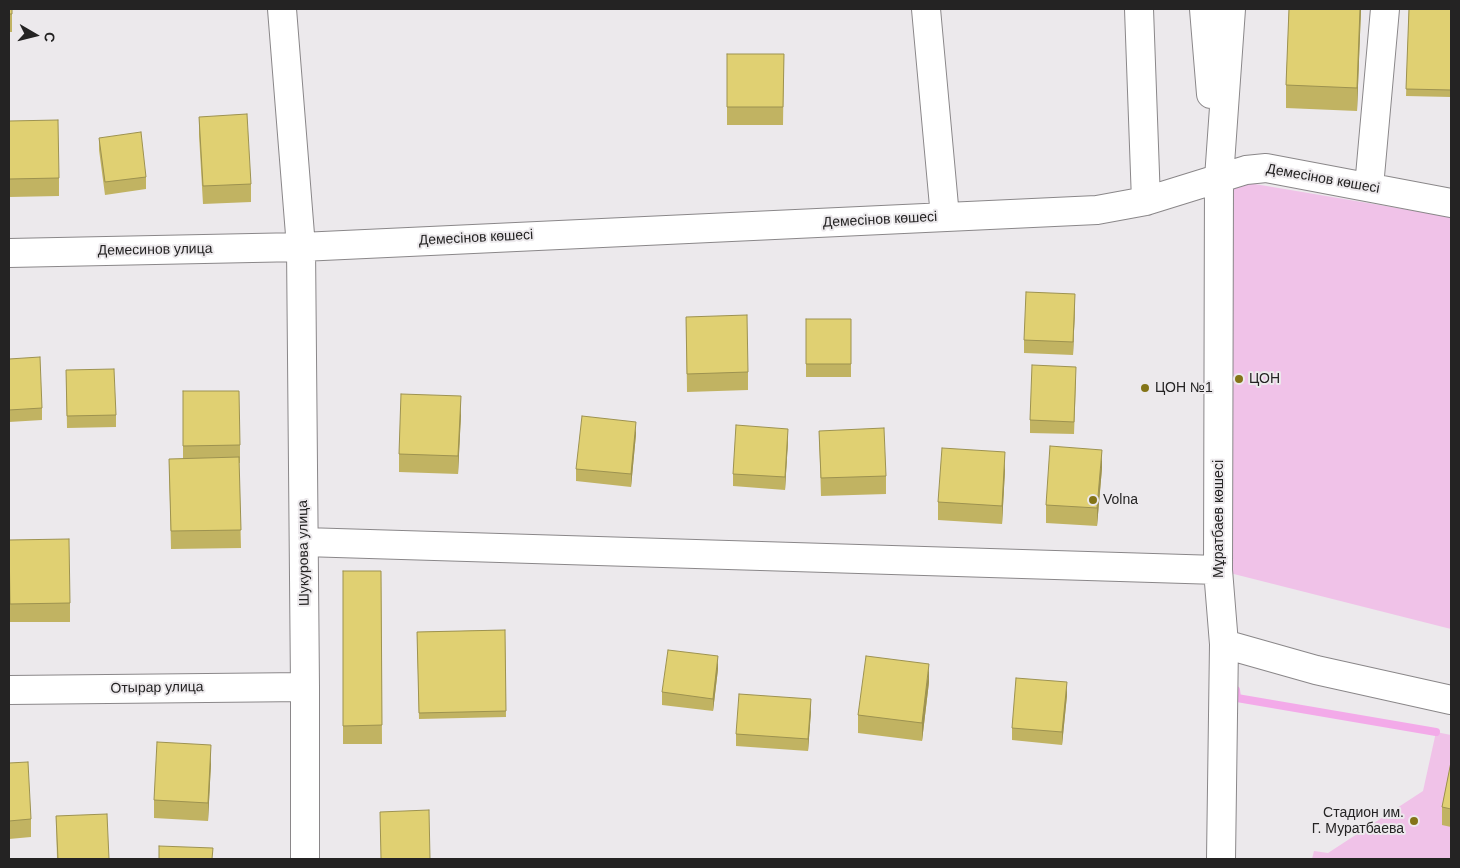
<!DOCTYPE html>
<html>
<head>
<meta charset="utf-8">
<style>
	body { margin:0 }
	#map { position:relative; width:1460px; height:868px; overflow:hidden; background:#ece9ec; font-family:Arial,sans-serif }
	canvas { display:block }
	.frame { position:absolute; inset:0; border:10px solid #242323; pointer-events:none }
	.north { position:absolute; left:10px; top:10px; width:50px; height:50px; -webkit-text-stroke:4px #ece9ec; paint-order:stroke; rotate:98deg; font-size:14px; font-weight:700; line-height:20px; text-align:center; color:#242323 }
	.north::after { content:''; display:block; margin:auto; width:18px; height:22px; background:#242323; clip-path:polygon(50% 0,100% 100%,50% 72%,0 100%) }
</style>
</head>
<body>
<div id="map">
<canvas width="1460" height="868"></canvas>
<div class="frame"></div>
<div class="north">С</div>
</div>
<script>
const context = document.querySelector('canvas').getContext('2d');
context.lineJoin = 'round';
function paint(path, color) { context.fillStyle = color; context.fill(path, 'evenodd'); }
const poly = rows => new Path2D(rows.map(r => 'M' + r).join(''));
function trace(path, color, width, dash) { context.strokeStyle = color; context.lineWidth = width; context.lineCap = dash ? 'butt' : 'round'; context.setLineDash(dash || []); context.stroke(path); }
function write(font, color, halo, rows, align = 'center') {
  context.font = font + ' Arial,sans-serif'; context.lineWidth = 4; context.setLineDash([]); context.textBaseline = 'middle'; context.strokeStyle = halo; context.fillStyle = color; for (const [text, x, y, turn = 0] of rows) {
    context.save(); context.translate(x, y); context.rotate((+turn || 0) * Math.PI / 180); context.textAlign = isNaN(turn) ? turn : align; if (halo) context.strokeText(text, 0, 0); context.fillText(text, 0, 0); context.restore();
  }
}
paint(poly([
	[1219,178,1451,217,1451,629,1218,570],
	[1436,732,1451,735,1451,859,1312,859,1314,851,1328,853,1423,791]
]), '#f0c2e8');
trace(poly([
	[1236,690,1237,698,1436,732]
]), '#f3aae9', 8);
const minor = poly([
	[282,9,301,247,305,687,305,859],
	[926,9,945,217],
	[1139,9,1146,201],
	[1204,9,1211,94],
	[1369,187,1385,9],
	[9,253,301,247,1097,210,1146,201,1246,170,1266,168,1451,203],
	[304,542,1218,570],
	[1224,644,1316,670,1451,700],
	[9,690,305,687],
	[1221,859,1224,644,1218,570,1219,178,1231,9]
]);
trace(minor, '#8a8789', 30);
trace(minor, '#fff', 28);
paint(poly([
	[9,9,12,9,12,32,9,32],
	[1289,9,1361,9,1357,111,1286,108,1286,85],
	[1409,9,1451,9,1451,97,1406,96],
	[727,54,784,54,783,125,727,125],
	[199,117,251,184,251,202,203,204,199,135],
	[9,121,59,178,59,196,9,197],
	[99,138,146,177,146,189,105,195,99,150],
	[1075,307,1073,355,1024,353,1024,340],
	[686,317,748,372,748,390,687,392],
	[806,319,851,319,851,377,806,377],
	[9,359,42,408,42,420,9,422],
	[66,370,116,415,116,427,67,428],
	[1076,380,1074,434,1030,433,1030,420],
	[183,391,240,445,240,463,239,463,241,548,171,549,169,459,183,459],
	[461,414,458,474,399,472,399,454],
	[819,431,886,476,886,494,821,496],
	[636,434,631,487,576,481,576,469],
	[788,441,785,490,733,486,733,474],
	[1102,468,1097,526,1046,523,1046,505],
	[1005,470,1002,524,938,520,938,502],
	[9,540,70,603,70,622,10,622],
	[343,571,381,571,382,744,343,744],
	[505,630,506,717,419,719,417,632],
	[718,669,713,711,662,705,662,692],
	[929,682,922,741,858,733,858,715],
	[1067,695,1062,745,1012,740,1012,728],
	[811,711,808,751,736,746,736,734],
	[1451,762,1451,827,1442,825,1442,807],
	[9,763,31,819,31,837,9,839],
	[211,763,208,821,154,818,154,800],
	[56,816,109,859,57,859]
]), '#c1b362');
paint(poly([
	[1360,9,1361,9,1357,111,1357,88],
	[1075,294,1075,307,1073,355,1073,342],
	[461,396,461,414,458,474,458,456],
	[636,422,636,434,631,487,631,474],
	[788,429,788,441,785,490,785,477],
	[1102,450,1102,468,1097,526,1097,508],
	[1005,452,1005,470,1002,524,1002,506],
	[718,656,718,669,713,711,713,699],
	[929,664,929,682,922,741,922,723],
	[1067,682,1067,695,1062,745,1062,732],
	[811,699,811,711,808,751,808,739],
	[211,745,211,763,208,821,208,803]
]), '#9d9250');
const building = poly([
	[9,9,12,9,12,14,9,14,9,9],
	[1289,9,1360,9,1357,88,1286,85,1289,9],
	[1409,9,1451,9,1451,90,1406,89,1409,9],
	[727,54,784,54,783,107,727,107,727,54],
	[247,114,251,184,203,186,199,117,247,114],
	[58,120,59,178,9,179,9,121,58,120],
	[141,132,146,177,105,182,99,138,141,132],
	[1026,292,1075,294,1073,342,1024,340,1026,292],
	[747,315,748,372,687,374,686,317,747,315],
	[806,319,851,319,851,364,806,364,806,319],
	[40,357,42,408,9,410,9,359,40,357],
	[1032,365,1076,367,1074,422,1030,420,1032,365],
	[114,369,116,415,67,416,66,370,114,369],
	[183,391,239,391,240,445,183,446,183,391],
	[401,394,461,396,458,456,399,454,401,394],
	[582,416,636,422,631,474,576,469,582,416],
	[736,425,788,429,785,477,733,474,736,425],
	[884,428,886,476,821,478,819,431,884,428],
	[1050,446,1102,450,1097,508,1046,505,1050,446],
	[942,448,1005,452,1002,506,938,502,942,448],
	[239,457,241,530,171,531,169,459,239,457],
	[69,539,70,603,10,604,9,540,69,539],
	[343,571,381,571,382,725,343,726,343,571],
	[505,630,506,711,419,713,417,632,505,630],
	[668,650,718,656,713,699,662,692,668,650],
	[866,656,929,664,922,723,858,715,866,656],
	[1016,678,1067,682,1062,732,1012,728,1016,678],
	[739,694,811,699,808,739,736,734,739,694],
	[157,742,211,745,208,803,154,800,157,742],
	[28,762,31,819,9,821,9,763,28,762],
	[1451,762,1451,809,1442,807,1451,762],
	[429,810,430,859,381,859,380,812,429,810],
	[107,814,109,859,58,859,56,816,107,814],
	[159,846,213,848,212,859,159,859,159,846]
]);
paint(building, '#e0d072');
trace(building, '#9d9250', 1);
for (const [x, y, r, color] of [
	[1239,379,5,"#837417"],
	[1145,388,5,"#837417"],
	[1093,500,5,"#837417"],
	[1414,821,5,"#837417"]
]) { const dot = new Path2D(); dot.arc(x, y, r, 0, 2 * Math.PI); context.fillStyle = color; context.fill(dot); trace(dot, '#ece9ec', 2); }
write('14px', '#242323', '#ece9ec', [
	["Демесінов көшесі",1323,179,10],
	["Демесінов көшесі",880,220,-3],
	["Демесінов көшесі",476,238,-3],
	["Демесинов улица",155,250,-1],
	["Мұратбаев көшесі",1219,519,-90],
	["Шукурова улица",304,553,-91],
	["Отырар улица",157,688,-1]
]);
write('14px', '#242323', '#ece9ec', [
	["ЦОН",1249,379],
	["ЦОН №1",1155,388],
	["Volna",1103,500],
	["Стадион им.",1404,813,"right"],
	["Г. Муратбаева",1404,829,"right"]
], 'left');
</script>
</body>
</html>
